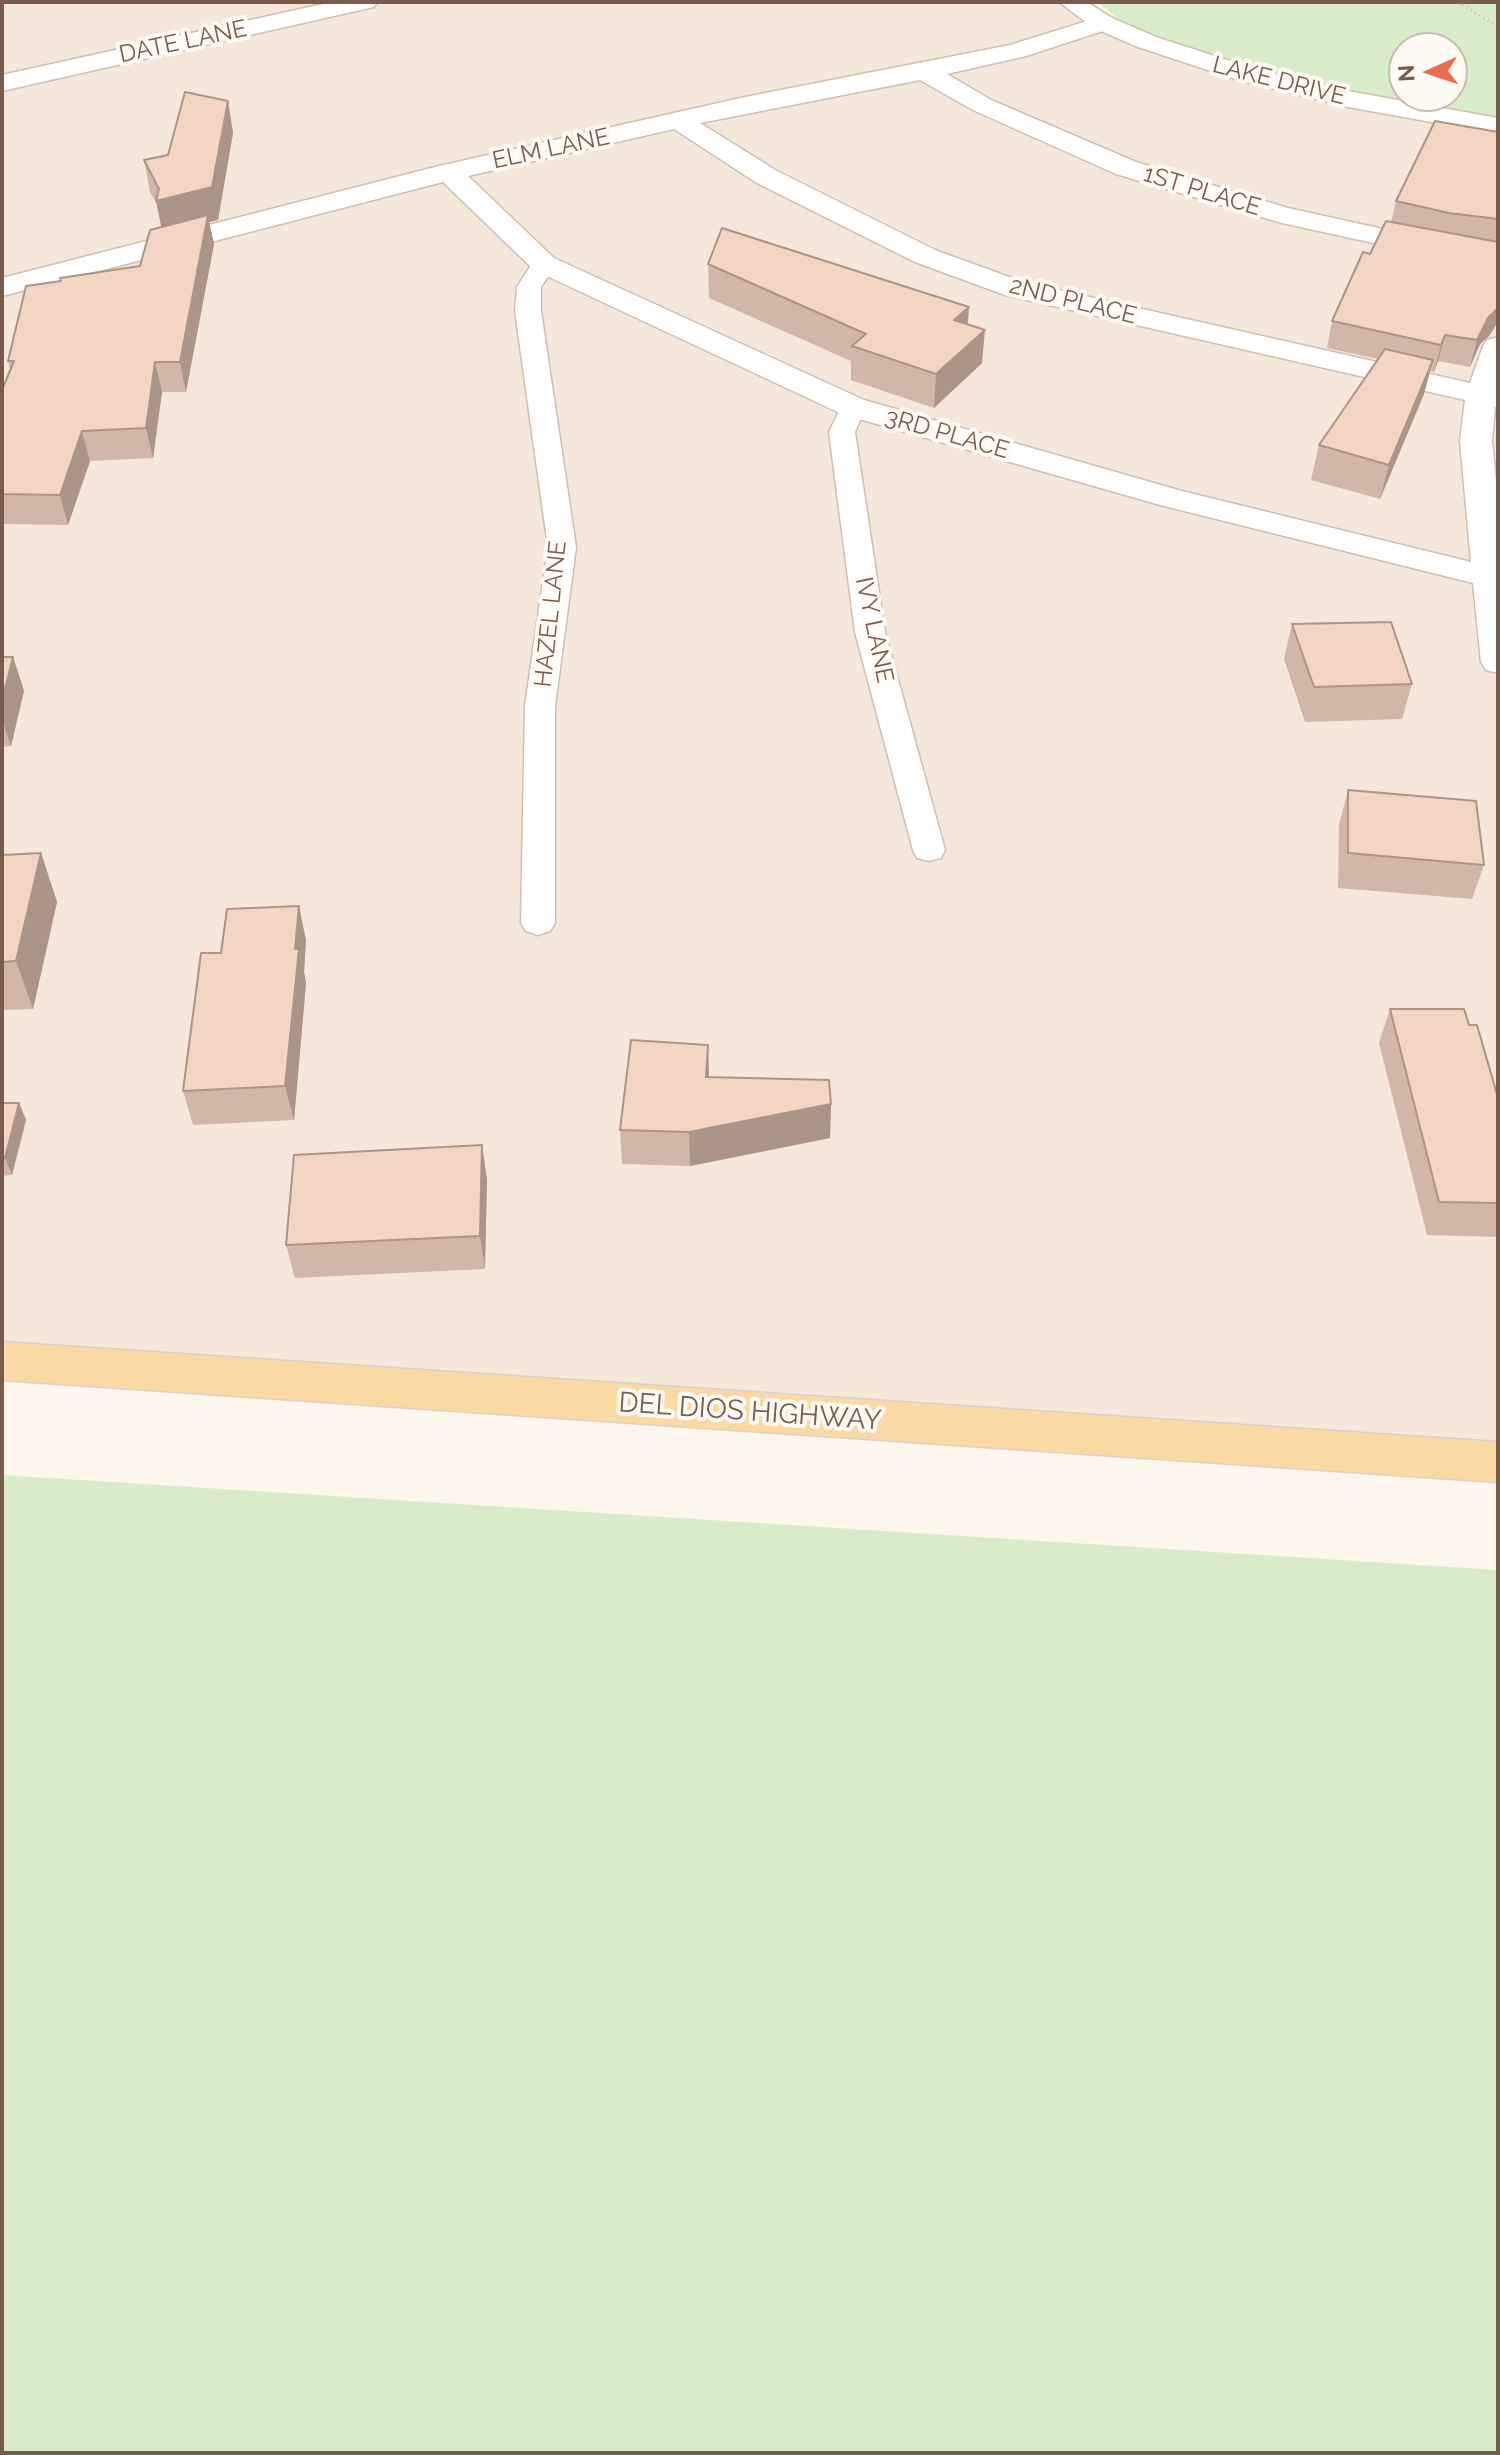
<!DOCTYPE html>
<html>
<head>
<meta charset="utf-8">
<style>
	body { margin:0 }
	#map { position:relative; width:1500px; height:2455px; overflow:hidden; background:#fdf6ec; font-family:Raleway,sans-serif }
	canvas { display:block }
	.frame { position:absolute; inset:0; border:4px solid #7a5c4d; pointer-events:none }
	.north { position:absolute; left:1388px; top:32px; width:80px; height:80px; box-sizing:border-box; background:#fffaf3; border:2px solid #cabbb1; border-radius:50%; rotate:267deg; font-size:22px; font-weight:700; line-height:32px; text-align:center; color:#7a5c4d }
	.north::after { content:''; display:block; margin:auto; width:28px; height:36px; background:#e76f51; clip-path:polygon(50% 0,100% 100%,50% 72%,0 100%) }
</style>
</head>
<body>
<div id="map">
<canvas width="1500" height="2455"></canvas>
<div class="frame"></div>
<div class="north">N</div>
</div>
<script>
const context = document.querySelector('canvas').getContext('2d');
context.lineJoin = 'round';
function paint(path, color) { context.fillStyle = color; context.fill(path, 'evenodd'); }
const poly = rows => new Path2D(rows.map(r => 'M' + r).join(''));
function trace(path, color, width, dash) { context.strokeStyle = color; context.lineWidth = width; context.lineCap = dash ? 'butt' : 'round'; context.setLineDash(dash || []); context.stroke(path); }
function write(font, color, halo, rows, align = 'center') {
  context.font = font + ' Raleway,sans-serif'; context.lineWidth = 8; context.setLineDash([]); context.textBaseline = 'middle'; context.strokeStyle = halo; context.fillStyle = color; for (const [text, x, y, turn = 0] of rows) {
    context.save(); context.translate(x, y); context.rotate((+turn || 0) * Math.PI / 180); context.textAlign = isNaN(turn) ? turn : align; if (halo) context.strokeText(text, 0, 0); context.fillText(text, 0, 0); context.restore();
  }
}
paint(poly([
	[2,2,1085,2,1153,35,1221,60,1498,118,1498,1462,2,1360]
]), '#f5e8da');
paint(poly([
	[1098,2,1498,2,1498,126,1397,109,1147,42],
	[1404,48,1452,48,1452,96,1404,96],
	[2,1475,1498,1570,1498,2453,2,2453]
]), '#d8ecc9');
const service = poly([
	[544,257,553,259,556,264,541,287,541,311,576,547,555,706,555,923,550,931,538,935,526,931,521,923,525,706,548,547,515,311,517,287,535,259,544,257],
	[853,399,862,401,866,407,855,432,885,632,945,850,941,858,929,861,917,858,913,850,855,632,829,432,844,401,853,399]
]);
const minor = poly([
	[1103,16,1112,18,1115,23,1112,28,1026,56,947,74,991,100,1136,162,1288,208,1442,242,1498,249,1498,267,1442,258,1282,223,1116,174,973,110,920,80,700,123,777,171,935,250,1023,282,1470,383,1483,346,1487,340,1498,337,1498,407,1495,407,1492,441,1498,500,1498,673,1486,670,1481,662,1473,583,1160,505,842,414,534,270,443,182,2,296,2,278,439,166,745,97,1010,45,1103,16],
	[674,129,757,183,915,262,1005,295,1465,400,1460,441,1471,562,1182,491,864,400,554,258,468,176,674,129]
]);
const tertiary = poly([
	[332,2,377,2,374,7,365,9,2,91,2,75,332,2],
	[1059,2,1087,2,1112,18,1156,37,1255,69,1348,91,1498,118,1498,134,1348,107,1238,80,1138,47,1094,28,1059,2]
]);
const primary = poly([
	[2,1342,1498,1442,1498,1482,2,1380,2,1342]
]);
trace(service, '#d1beb0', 3);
trace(minor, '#d1beb0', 3);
trace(tertiary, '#d1beb0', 3);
trace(primary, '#dad1cd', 3);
trace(poly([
	[1458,2,1498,27]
]), '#d9b8a5', 3, [1, 4]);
paint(service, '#fff');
paint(minor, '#fff');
paint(tertiary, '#fff');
paint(primary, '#fbd9a5');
paint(poly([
	[228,101,233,133,218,220,209,222,214,244,186,392,162,392,153,458,90,461,68,525,2,524,2,390,10,371,8,361,61,281,140,266,161,227,157,204,150,192,144,160,168,155],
	[1498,132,1498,322,1489,336,1480,344,1470,367,1438,361,1434,372,1430,371,1424,394,1380,499,1311,480,1319,445,1378,359,1327,348,1332,321,1370,254,1391,222,1396,201],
	[708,264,969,307,968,324,982,363,934,408,851,380,851,361,709,298],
	[1292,624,1412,684,1402,719,1305,722,1284,659],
	[2,657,13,657,24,691,11,746,2,747],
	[1348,790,1484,865,1472,899,1338,888,1339,825],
	[41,853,57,902,33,1009,2,1010,2,855],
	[306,940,304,972,306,983,294,1120,193,1125,183,1091,221,953],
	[1390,1009,1469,1025,1498,1098,1498,1237,1427,1235,1379,1043],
	[708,1045,709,1077,831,1104,830,1138,690,1166,622,1164,620,1130],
	[2,1103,19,1103,26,1120,12,1175,2,1176],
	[487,1179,485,1269,295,1278,286,1245]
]), '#d1b7a8');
paint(poly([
	[228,101,233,133,218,220,209,222,214,244,186,392,180,362,163,234,156,201],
	[969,307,966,340,954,320],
	[1498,308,1498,322,1489,336,1480,344,1470,367,1477,340,1488,318],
	[985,330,982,363,934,408,936,374],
	[1445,335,1438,361,1434,372,1441,345],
	[1433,360,1424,394,1380,499,1389,465],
	[155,362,162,392,153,458,146,428],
	[82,431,90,461,68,525,60,495],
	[13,657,24,691,11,746,2,719,2,701],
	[41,853,57,902,33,1009,16,961],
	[299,906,306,940,304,972,306,983,294,1120,285,1086],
	[708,1045,709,1079,706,1077],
	[19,1103,26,1120,12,1175,5,1158],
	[831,1104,830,1138,690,1166,689,1132],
	[482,1145,487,1179,485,1269,480,1236]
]), '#aa9588');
const building = poly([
	[185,92,228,101,212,187,156,201,159,189,144,160,168,155,185,92],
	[1435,121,1498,132,1498,219,1449,213,1396,201,1435,121],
	[208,215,180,362,155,362,146,428,82,431,60,495,2,494,2,390,14,361,8,361,26,286,61,281,60,278,140,266,150,230,208,215],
	[1386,221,1498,242,1498,308,1488,318,1477,340,1445,335,1441,345,1332,321,1363,252,1370,254,1386,221],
	[722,228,969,307,954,320,985,330,936,374,852,346,866,334,708,264,722,228],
	[1385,349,1433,360,1389,465,1319,445,1385,349],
	[1391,622,1412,684,1314,687,1292,624,1391,622],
	[2,657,13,657,2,701,2,657],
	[1348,790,1476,801,1484,865,1348,853,1348,790],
	[41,853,16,961,2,962,2,855,41,853],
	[299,906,295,949,299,949,285,1086,183,1091,201,953,221,953,227,909,299,906],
	[1390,1009,1464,1009,1469,1025,1477,1025,1498,1098,1498,1203,1439,1202,1390,1009],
	[631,1040,708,1045,706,1077,829,1080,831,1104,689,1132,620,1130,631,1040],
	[2,1103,19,1103,5,1158,2,1158,2,1103],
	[482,1145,480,1236,286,1245,294,1155,482,1145]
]);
paint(building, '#f3d5c3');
trace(building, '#aa9588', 2);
write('24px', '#7a5c4d', '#fffaf3', [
	["DATE LANE",183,42,-12],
	["LAKE DRIVE",1279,81,14],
	["ELM LANE",551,149,-12],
	["1ST PLACE",1202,191,17],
	["2ND PLACE",1073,301,14],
	["3RD PLACE",947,434,16],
	["HAZEL LANE",551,614,-84],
	["IVY LANE",874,630,78]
]);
write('28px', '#7a5c4d', '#fffaf3', [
	["DEL DIOS HIGHWAY",750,1412,4]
]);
</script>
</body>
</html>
